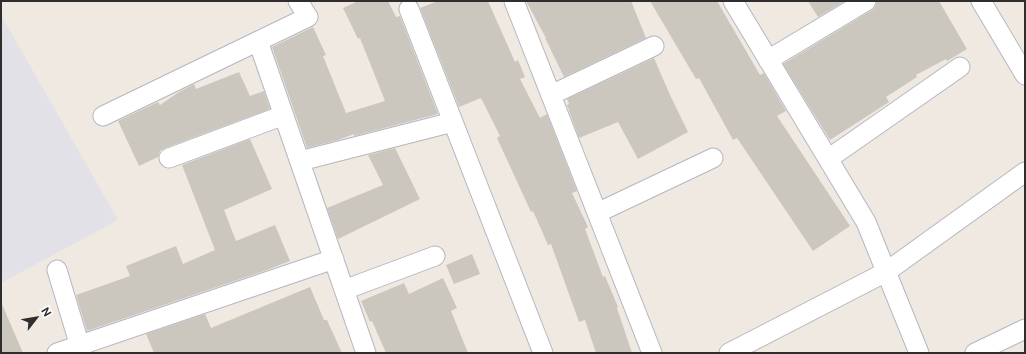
<!DOCTYPE html>
<html>
<head>
<meta charset="utf-8">
<style>
	body { margin:0 }
	#map { position:relative; width:1026px; height:354px; overflow:hidden; background:#efe9e1; font-family:"Public Sans",sans-serif }
	canvas { display:block }
	.frame { position:absolute; inset:0; border:2px solid #2e2e2e; pointer-events:none }
	.north { position:absolute; left:16px; top:298px; width:40px; height:40px; -webkit-text-stroke:3px #fff; paint-order:stroke; rotate:59deg; font-size:11px; font-weight:700; line-height:16px; text-align:center; color:#2e2e2e }
	.north::after { content:''; display:block; margin:auto; width:14px; height:18px; background:#2e2e2e; clip-path:polygon(50% 0,100% 100%,50% 72%,0 100%) }
</style>
</head>
<body>
<div id="map">
<canvas width="1026" height="354"></canvas>
<div class="frame"></div>
<div class="north">N</div>
</div>
<script>
const context = document.querySelector('canvas').getContext('2d');
context.lineJoin = 'round';
function paint(path, color) { context.fillStyle = color; context.fill(path, 'evenodd'); }
const poly = rows => new Path2D(rows.map(r => 'M' + r).join(''));
function trace(path, color, width, dash) { context.strokeStyle = color; context.lineWidth = width; context.lineCap = dash ? 'butt' : 'round'; context.setLineDash(dash || []); context.stroke(path); }
paint(poly([
	[1,15,118,220,1,283]
]), '#e3e1e8');
paint(poly([
	[358,1,388,1,396,17,400,16,438,114,354,136,354,134,338,140,307,148,272,47,313,27,326,55,323,56,346,113,385,101,360,38,358,39,343,8],
	[438,1,488,1,515,62,518,60,525,77,520,79,540,118,547,114,577,191,572,193,588,227,585,229,603,277,605,276,618,307,617,308,632,353,596,353,585,320,579,322,551,244,548,245,533,211,531,212,497,138,500,136,481,98,459,107,420,8],
	[526,1,631,1,646,38,564,77,545,38,546,38],
	[650,1,717,1,760,75,764,73,786,111,777,116,850,226,813,251,737,138,733,140,699,78,696,79],
	[808,1,845,1,818,17],
	[877,1,939,1,967,49,947,61,946,59,916,75,917,77,886,97,889,102,830,140,783,64,872,10,875,7],
	[654,58,670,95,688,132,638,159,618,122,579,138,567,105,569,104,567,99],
	[239,72,250,96,264,91,270,109,165,148,160,151,158,157,139,166,118,121,158,102,160,105,179,92,194,84,196,89],
	[250,139,272,189,224,210,236,241,275,225,290,261,264,271,87,331,76,295,130,276,126,266,176,246,183,264,215,250,182,165],
	[395,148,420,199,338,239,327,208,383,185,368,155],
	[472,254,480,274,454,284,446,265],
	[443,278,457,308,451,311,468,353,386,353,372,321,370,322,361,301,404,283,409,294],
	[310,287,324,320,327,320,342,353,154,353,146,334,205,314,211,328],
	[1,302,23,353,1,353]
]), '#cbc7bf');
const minor = poly([
	[514,1,652,353],
	[733,1,866,222,919,353],
	[981,1,1025,75],
	[409,9,543,353],
	[258,41,366,353],
	[768,60,866,1],
	[551,95,654,46],
	[103,116,308,17,298,1],
	[169,158,284,115],
	[828,159,960,67],
	[300,161,453,122],
	[597,213,713,158],
	[57,270,82,353],
	[344,290,435,256],
	[57,353,334,259],
	[729,353,886,272,1025,172],
	[975,353,1025,329]
]);
trace(minor, '#b4b7c1', 21);
trace(minor, '#fff', 19);
</script>
</body>
</html>
